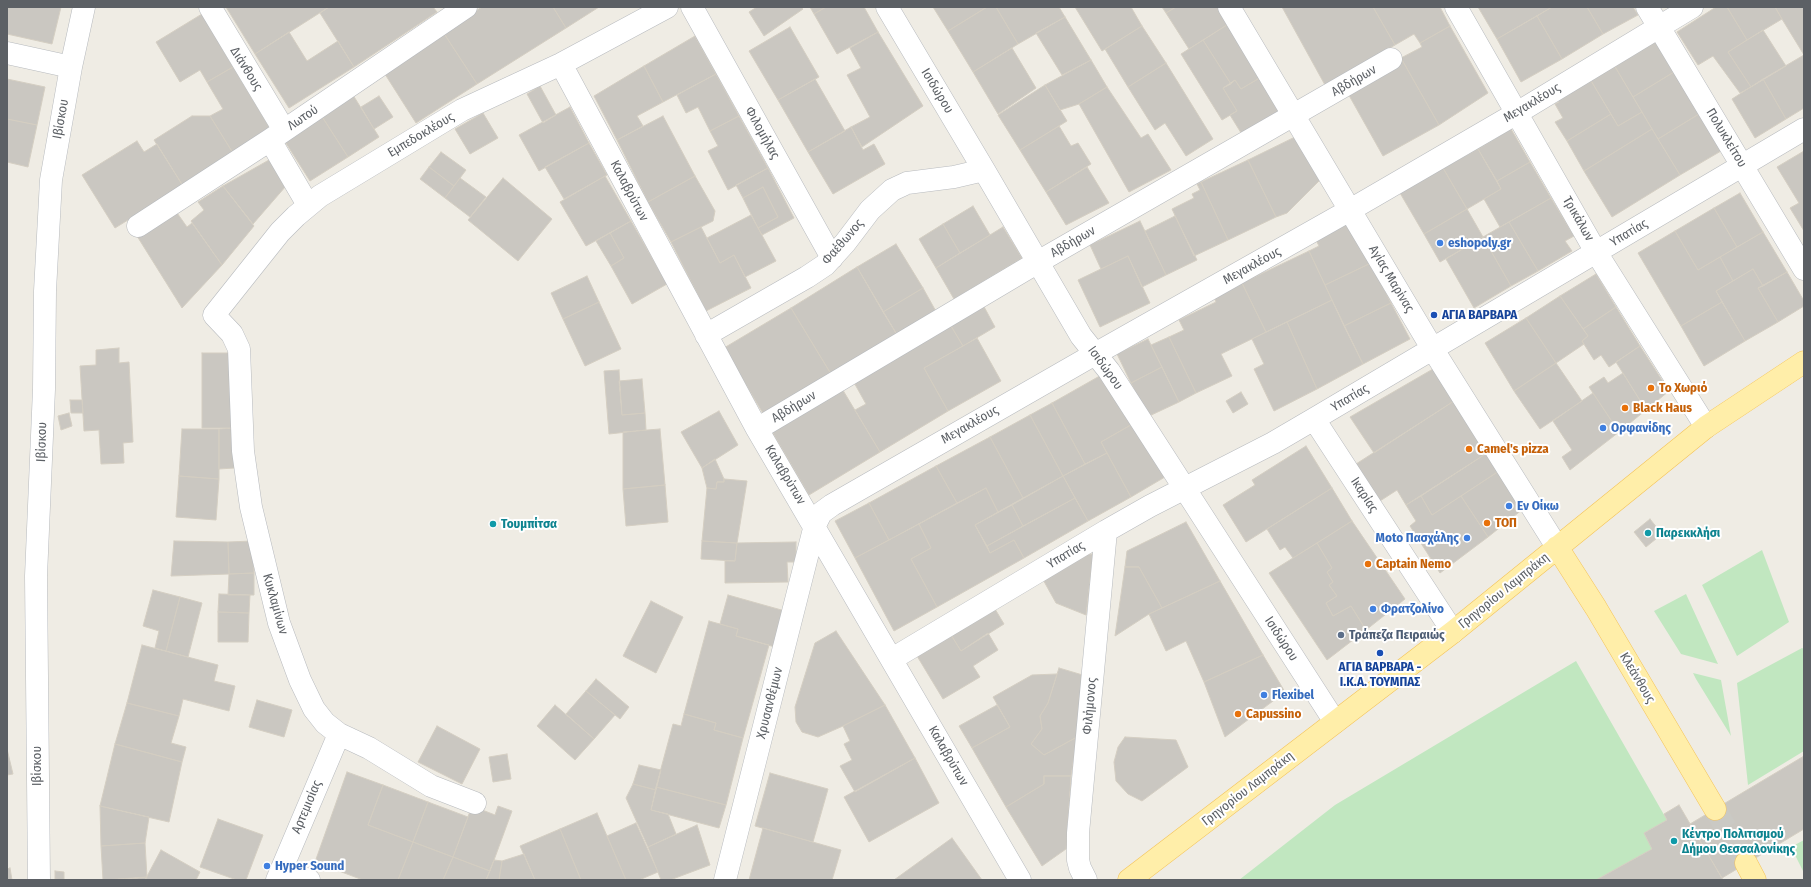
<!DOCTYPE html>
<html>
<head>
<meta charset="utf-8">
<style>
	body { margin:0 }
	#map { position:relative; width:1811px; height:887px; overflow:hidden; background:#efece4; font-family:"Fira Sans Condensed",sans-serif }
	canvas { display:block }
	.frame { position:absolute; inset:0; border:8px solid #5c6065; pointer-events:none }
</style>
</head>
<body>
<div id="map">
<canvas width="1811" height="887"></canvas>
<div class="frame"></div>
</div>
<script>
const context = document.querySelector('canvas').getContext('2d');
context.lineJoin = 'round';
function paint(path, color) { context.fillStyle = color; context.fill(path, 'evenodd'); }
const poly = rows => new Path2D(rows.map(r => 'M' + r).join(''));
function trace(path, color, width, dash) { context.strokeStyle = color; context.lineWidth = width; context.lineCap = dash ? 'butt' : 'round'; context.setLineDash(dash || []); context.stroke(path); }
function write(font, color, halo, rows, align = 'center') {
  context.font = font + ' "Fira Sans Condensed",sans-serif'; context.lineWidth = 4; context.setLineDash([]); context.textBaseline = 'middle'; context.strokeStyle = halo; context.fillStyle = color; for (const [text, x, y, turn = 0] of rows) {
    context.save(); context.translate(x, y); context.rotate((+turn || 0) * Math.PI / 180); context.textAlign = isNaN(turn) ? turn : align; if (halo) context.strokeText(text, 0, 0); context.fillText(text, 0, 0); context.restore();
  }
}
paint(poly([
	[1762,550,1789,622,1737,656,1702,585],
	[1686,594,1718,664,1681,654,1654,611],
	[1802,648,1804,649,1804,751,1748,785,1737,683],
	[1576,661,1667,820,1644,833,1652,849,1596,880,1239,880,1335,805],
	[1693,673,1721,680,1731,736,1696,679],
	[1804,840,1804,873,1791,847]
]), '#c1e7c0');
const building = poly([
	[7,7,61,7,52,44,7,34,7,7],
	[226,7,329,7,255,54,226,7],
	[329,7,433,7,437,12,354,67,320,13,329,7],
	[482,7,553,7,566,28,477,84,443,32,482,7],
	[553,7,599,7,566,28,553,7],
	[757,7,801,7,803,9,764,36,749,12,757,7],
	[810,7,826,7,814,14,810,7],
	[826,7,864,7,878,32,837,54,814,14,826,7],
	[933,7,987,7,948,31,933,7],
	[987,7,996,7,1018,44,973,72,948,31,987,7],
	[996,7,1059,7,1065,17,1018,44,996,7],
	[1075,7,1131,7,1142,26,1102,51,1075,7],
	[1162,7,1176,7,1166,13,1162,7],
	[1176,7,1220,7,1230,23,1189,49,1166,13,1176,7],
	[1282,7,1373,7,1395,45,1325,85,1282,7],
	[1373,7,1440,7,1450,26,1420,43,1414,34,1395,45,1373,7],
	[1478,7,1552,7,1497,39,1478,7],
	[1552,7,1587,7,1603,34,1562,59,1537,16,1552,7],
	[1587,7,1633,7,1638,15,1603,34,1587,7],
	[1716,7,1727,7,1747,40,1728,52,1751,87,1740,93,1713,56,1698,65,1677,32,1716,7],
	[1727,7,1775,7,1782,19,1747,40,1727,7],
	[1775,7,1804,7,1804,55,1782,19,1775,7],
	[202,14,233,67,207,82,200,70,180,82,156,42,202,14],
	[1537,16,1562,59,1521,82,1497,39,1537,16],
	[1065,17,1091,60,1062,75,1036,33,1065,17],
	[1230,23,1263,76,1241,89,1235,80,1231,84,1203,40,1230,23],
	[1142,26,1166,63,1128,87,1105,49,1142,26],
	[1450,26,1488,93,1439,125,1401,58,1422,47,1420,43,1450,26],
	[790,27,819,77,778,100,749,51,790,27],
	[1763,30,1786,66,1751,87,1728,52,1763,30],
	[289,32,307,61,338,41,354,67,289,108,255,54,289,32],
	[443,32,477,84,416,123,383,71,443,32],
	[878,32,923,106,862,147,851,127,870,117,847,75,861,68,850,48,878,32],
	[695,36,716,74,663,102,644,66,695,36],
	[1203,40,1231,84,1223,88,1237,111,1222,120,1181,54,1203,40],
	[1655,40,1674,72,1633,97,1614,65,1655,40],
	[1012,48,1036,88,998,114,973,72,1012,48],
	[1804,55,1804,108,1786,119,1763,79,1804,55],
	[1401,58,1439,125,1383,156,1346,90,1401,58],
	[1091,60,1107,87,1079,104,1060,110,1045,85,1091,60],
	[1166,63,1213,139,1186,156,1165,123,1155,130,1128,87,1166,63],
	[1614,65,1642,112,1618,126,1590,79,1614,65],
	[644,66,663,102,637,116,643,126,617,140,594,96,644,66],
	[233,67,271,130,233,153,210,116,223,109,207,82,233,67],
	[1674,72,1699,114,1658,139,1633,97,1674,72],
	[716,74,739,116,710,131,698,107,686,113,677,95,716,74],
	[1263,76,1284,110,1243,136,1230,115,1237,111,1223,88,1235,80,1241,89,1263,76],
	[7,79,45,87,37,125,7,119,7,79],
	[815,79,845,131,808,152,778,100,815,79],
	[1590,79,1611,114,1567,141,1555,122,1563,118,1555,104,1559,102,1556,96,1590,79],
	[1763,79,1786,119,1755,138,1732,99,1763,79],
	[1045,85,1067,121,1020,150,998,115,1045,85],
	[540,86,556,115,543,123,527,94,540,86],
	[1107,87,1141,138,1148,134,1171,170,1129,192,1079,104,1107,87],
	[353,95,379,137,348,157,321,115,353,95],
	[379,96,393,117,374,129,361,107,379,96],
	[570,107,589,143,539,171,519,135,570,107],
	[1642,112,1652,129,1584,171,1567,141,1611,114,1618,126,1642,112],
	[483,113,498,138,470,154,455,129,483,113],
	[1699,114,1721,151,1680,175,1658,139,1699,114],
	[321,115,348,157,310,181,284,140,321,115],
	[192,116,210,116,233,153,183,186,154,140,192,116],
	[663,116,695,176,648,202,617,140,663,116],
	[739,116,768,168,728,190,708,151,718,146,710,131,739,116],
	[7,119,37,125,28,167,7,162,7,119],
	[1059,126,1071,146,1078,143,1091,164,1046,192,1020,150,1059,126],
	[851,127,863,150,874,144,885,164,833,194,808,152,851,127],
	[1511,129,1530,162,1497,181,1478,149,1511,129],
	[1652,129,1680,175,1612,217,1584,171,1652,129],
	[1297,136,1321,179,1287,213,1276,217,1248,160,1297,136],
	[137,141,144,152,157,144,183,186,115,228,82,175,137,141],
	[589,143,607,175,564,199,545,167,589,143],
	[1478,149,1501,189,1467,209,1443,168,1478,149],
	[1804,151,1804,231,1790,208,1799,203,1777,167,1804,151],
	[441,152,466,170,454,186,429,167,441,152],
	[269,160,286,186,253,224,223,186,269,160],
	[1248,160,1276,217,1228,240,1201,182,1248,160],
	[1530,162,1551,198,1500,227,1484,199,1501,189,1497,181,1530,162],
	[429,167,454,186,445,198,420,179,429,167],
	[1087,167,1109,203,1066,225,1046,192,1087,167],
	[768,168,794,218,762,235,758,228,778,217,763,187,743,198,736,185,768,168],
	[1443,168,1467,209,1424,234,1400,193,1443,168],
	[605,176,631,221,586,246,560,202,605,176],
	[695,176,715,211,713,221,671,242,648,202,695,176],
	[460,178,486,197,470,217,445,198,460,178],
	[503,178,552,219,518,261,468,220,503,178],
	[1201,182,1228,240,1194,256,1172,209,1194,198,1192,194,1200,190,1197,184,1201,182],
	[223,186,254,226,222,265,191,221,204,210,198,202,223,186],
	[763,187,778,217,758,228,743,198,763,187],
	[1740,193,1763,232,1737,247,1714,208,1740,193],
	[1551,198,1574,236,1565,241,1572,251,1538,271,1509,222,1551,198],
	[973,206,990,235,960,253,943,224,973,206],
	[1714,208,1737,247,1698,270,1675,231,1714,208],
	[1467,209,1483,237,1440,262,1424,234,1467,209],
	[175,210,187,227,192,223,222,265,182,308,137,236,175,210],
	[751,215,776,261,745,277,734,255,720,263,707,238,751,215],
	[1175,216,1197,260,1166,275,1145,231,1175,216],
	[1351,219,1371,263,1325,285,1309,251,1319,246,1314,236,1351,219],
	[631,221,667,284,632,304,611,266,624,258,610,233,631,221],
	[1140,221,1166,275,1142,287,1128,256,1101,269,1090,245,1140,221],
	[1509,222,1538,271,1511,286,1483,237,1509,222],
	[943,224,960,253,936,268,919,239,943,224],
	[701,227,720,263,734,255,751,288,706,311,671,242,701,227],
	[1003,227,1022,258,954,299,936,268,1003,227],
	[1675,231,1698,270,1720,257,1733,281,1716,291,1722,302,1681,326,1638,253,1675,231],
	[1763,232,1787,272,1763,286,1753,269,1733,281,1720,257,1763,232],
	[610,233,624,258,611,266,596,241,610,233],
	[1483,237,1511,286,1474,308,1446,259,1483,237],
	[896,244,923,288,883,312,857,267,896,244],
	[1309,251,1332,300,1266,332,1242,283,1309,251],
	[1128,256,1150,303,1100,327,1078,280,1128,256],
	[1371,263,1391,303,1344,326,1325,285,1371,263],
	[857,267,899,338,831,374,791,308,857,267],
	[1753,269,1763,286,1758,288,1778,322,1745,341,1716,291,1753,269],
	[1787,272,1804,301,1804,306,1778,322,1758,288,1787,272],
	[1596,274,1616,307,1583,329,1560,296,1596,274],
	[587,276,599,302,563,319,551,293,587,276],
	[1242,283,1266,332,1221,354,1232,376,1196,393,1169,337,1184,330,1179,320,1216,302,1214,297,1242,283],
	[923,288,938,315,899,338,883,312,923,288],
	[1560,296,1588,336,1582,341,1584,344,1556,363,1526,318,1560,296],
	[1332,300,1363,364,1317,389,1287,322,1332,300],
	[599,302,621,349,585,366,563,319,599,302],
	[1722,302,1745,341,1704,366,1681,326,1722,302],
	[982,303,995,327,963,346,948,321,982,303],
	[1391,303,1410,339,1363,364,1344,326,1391,303],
	[1616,307,1640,346,1609,367,1601,355,1594,360,1582,341,1588,336,1583,329,1616,307],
	[791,308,831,374,764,415,724,348,791,308],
	[1526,318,1556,363,1514,391,1485,343,1526,318],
	[948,321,963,346,924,368,948,411,880,452,855,410,866,404,852,379,948,321],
	[1287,322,1317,389,1274,411,1254,369,1264,364,1252,339,1287,322],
	[1169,337,1196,393,1179,402,1151,345,1169,337],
	[977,338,1001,381,948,411,924,368,977,338],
	[1148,339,1162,367,1131,383,1117,354,1148,339],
	[1640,346,1669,391,1646,410,1616,362,1640,346],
	[119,348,119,363,129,362,133,442,123,443,124,463,101,464,99,430,84,431,80,366,96,365,96,350,119,348],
	[202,353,234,353,234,428,202,428,202,353],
	[1556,363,1582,401,1540,429,1514,391,1556,363],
	[1162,367,1179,402,1147,417,1131,383,1162,367],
	[1433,369,1454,401,1374,453,1350,417,1433,369],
	[619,370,622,415,645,413,646,430,609,434,604,371,619,370],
	[1105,373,1136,422,1101,442,1107,453,1085,464,1052,403,1105,373],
	[1623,373,1646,410,1619,432,1589,387,1604,377,1608,383,1623,373],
	[642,379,645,413,622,415,619,381,642,379],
	[841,387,880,452,809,495,771,430,841,387],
	[1241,392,1248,404,1233,413,1226,401,1241,392],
	[1593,393,1619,432,1570,470,1562,457,1572,450,1553,421,1593,393],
	[70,400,82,400,83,413,71,413,70,400],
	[1454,401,1487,453,1406,505,1397,490,1380,501,1356,464,1454,401],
	[1052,403,1085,464,1063,476,1030,415,1052,403],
	[719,411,738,445,702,468,681,432,719,411],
	[69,413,72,426,61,430,58,416,69,413],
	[1030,415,1063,476,1023,498,990,437,1030,415],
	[1136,422,1170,474,1131,497,1101,442,1136,422],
	[234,428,234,468,219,469,219,429,234,428],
	[182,429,219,429,219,479,179,476,182,429],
	[660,429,665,485,623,489,623,432,660,429],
	[990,437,1023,498,998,512,986,488,957,503,936,466,990,437],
	[1306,446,1332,488,1246,542,1223,505,1255,485,1252,480,1306,446],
	[1107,453,1131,497,1088,521,1063,476,1107,453],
	[1487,453,1499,471,1432,515,1421,496,1487,453],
	[715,459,724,479,724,482,717,482,716,489,707,488,702,468,715,459],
	[936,466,957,503,889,540,869,503,936,466],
	[1499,471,1523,509,1488,537,1461,496,1499,471],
	[179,476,219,479,216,520,176,517,179,476],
	[1063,476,1075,498,1023,526,1012,505,1063,476],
	[724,479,747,481,737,543,702,541,707,488,716,489,717,482,724,482,724,479],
	[665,485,668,522,626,526,623,489,665,485],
	[986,488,998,512,975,525,990,553,1014,540,1024,558,937,607,911,559,931,548,919,524,986,488],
	[1332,488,1352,521,1293,558,1285,547,1280,550,1267,529,1332,488],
	[1421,496,1432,515,1461,496,1488,537,1440,573,1410,526,1416,521,1406,505,1421,496],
	[1075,498,1088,521,1024,558,1014,540,990,553,987,546,1075,498],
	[869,503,889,540,855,558,835,521,869,503],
	[1012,505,1023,526,987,546,975,525,1012,505],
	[1650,519,1662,534,1646,547,1634,532,1650,519],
	[1352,521,1405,599,1366,630,1351,606,1333,616,1326,603,1337,596,1329,585,1333,582,1327,572,1332,568,1317,543,1352,521],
	[1186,522,1220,581,1162,608,1139,567,1125,567,1127,551,1186,522],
	[919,524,931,548,911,559,937,607,894,631,855,558,919,524],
	[174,541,228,542,229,574,171,576,174,541],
	[253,541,254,573,229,574,228,542,253,541],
	[702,541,737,543,735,561,701,559,702,541],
	[796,542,796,562,787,562,788,582,725,583,725,561,735,561,737,543,796,542],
	[1317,543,1332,568,1327,572,1333,582,1329,585,1337,596,1326,603,1333,616,1351,606,1366,630,1327,660,1269,573,1317,543],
	[1093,554,1086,615,1056,603,1041,576,1071,555,1093,554],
	[1125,567,1139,567,1162,608,1149,614,1115,636,1125,567],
	[254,573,254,595,228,595,229,574,254,573],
	[1220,581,1263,655,1204,682,1186,641,1166,651,1149,614,1220,581],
	[153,590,180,597,166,651,155,648,159,631,143,626,153,590],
	[219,594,250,595,249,613,218,612,219,594],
	[728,595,785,611,775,647,736,636,738,629,720,624,728,595],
	[180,597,202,603,188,657,166,651,180,597],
	[651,601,683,617,656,673,623,656,651,601],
	[992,604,1004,624,961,651,948,630,992,604],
	[218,612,249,613,248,642,218,642,218,612],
	[709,621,738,629,736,636,769,645,743,738,714,730,716,723,684,714,709,621],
	[948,630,961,651,988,633,998,650,973,666,980,677,943,699,914,651,948,630],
	[836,631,885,705,843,726,818,737,802,732,796,722,795,707,815,643,836,631],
	[142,645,218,665,214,681,235,686,229,711,183,699,179,716,127,703,142,645],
	[1263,655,1285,692,1225,737,1204,682,1263,655],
	[1059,668,1086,676,1077,737,1044,755,1031,744,1042,729,1040,716,1048,703,1059,668],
	[1057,674,1048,703,1040,716,1042,729,1031,744,1044,755,1077,737,1071,776,1044,776,1044,784,1006,807,972,748,1010,727,993,697,1032,675,1057,674],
	[596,679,629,707,620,719,586,691,596,679],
	[586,691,615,715,594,739,566,714,586,691],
	[257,700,292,710,284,737,249,727,257,700],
	[127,703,179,716,171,743,186,747,182,762,115,744,127,703],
	[555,705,594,739,575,760,537,726,555,705],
	[885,705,915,758,855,792,840,766,852,760,844,744,850,741,843,726,885,705],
	[997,705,1010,727,972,748,959,726,997,705],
	[684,714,716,723,714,730,743,738,726,805,656,787,673,724,681,726,684,714],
	[437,726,480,749,462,784,418,762,437,726],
	[1125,737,1176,740,1188,767,1142,801,1128,794,1116,781,1114,762,1118,747,1125,737],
	[115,744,182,762,169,822,100,806,115,744],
	[7,749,13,774,7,775,7,749],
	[507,754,511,779,493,782,489,757,507,754],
	[1804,756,1804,829,1722,878,1690,824,1804,756],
	[915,758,939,803,869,842,844,797,915,758],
	[639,765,661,770,656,790,633,784,639,765],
	[347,772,383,785,368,825,413,842,398,880,363,880,315,862,347,772],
	[770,773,828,789,813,842,755,826,770,773],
	[1044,776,1071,776,1066,849,1042,866,1006,807,1044,784,1044,776],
	[633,784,656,790,651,810,668,814,676,834,648,847,626,798,633,784],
	[383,785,428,802,413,842,368,825,383,785],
	[656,787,726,805,719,828,651,810,656,787],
	[428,802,468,817,453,857,413,842,428,802],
	[1679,805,1723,880,1596,880,1652,849,1644,833,1667,820,1664,814,1679,805],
	[100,806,149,817,145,843,101,846,100,806],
	[472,806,495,815,498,806,512,811,490,871,453,857,472,806],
	[597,813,607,836,626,880,581,880,560,829,597,813],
	[218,819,263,835,246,880,237,880,200,867,218,819],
	[636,823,658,872,639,880,626,880,607,836,636,823],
	[697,825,710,865,670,880,661,880,648,847,697,825],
	[763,828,841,850,832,880,749,880,763,828],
	[560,829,581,880,535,880,520,846,560,829],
	[952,838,982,880,894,880,952,838],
	[413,842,453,857,443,880,398,880,413,842],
	[145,843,147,877,103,880,101,846,145,843],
	[161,850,200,872,196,880,145,880,161,850],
	[524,854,535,880,499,880,502,861,524,854],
	[453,857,490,871,486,880,443,880,453,857],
	[494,860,502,861,499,880,486,880,494,860],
	[10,868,12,880,7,880,7,869,10,868],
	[55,871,64,872,64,880,55,879,55,871],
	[147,877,145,880,103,880,130,879,147,877]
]);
paint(building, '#cac7c1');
trace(building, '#d4cec2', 1);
trace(poly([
	[1715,809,1746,863]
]), '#cac9c4', 22, [22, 11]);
const minor = poly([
	[210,7,284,130],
	[692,7,832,258],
	[887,7,984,170,1081,336,1109,371,1335,722],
	[1229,7,1432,348,1557,547],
	[1456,7,1596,252,1706,427],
	[1647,7,1804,269],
	[7,53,71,67],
	[561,64,757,429,1020,880],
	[270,140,308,205],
	[138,226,270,140,466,7],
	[706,335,807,277,825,265,845,243,870,210,892,190,907,183,954,177,984,170],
	[1314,419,1453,632],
	[757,429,1038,262,1391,59],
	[892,659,1106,531,1150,506,1273,443,1314,419,1804,129],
	[475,803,431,786,369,748,339,734,325,723,314,709,300,680,279,623,251,507,243,451,239,349,232,334,214,315,280,232,296,216,320,196,462,110,561,64,667,7],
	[281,870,309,880],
	[39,880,36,576,44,389,45,291,51,180,71,67,84,7],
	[277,880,339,734],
	[725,880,815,525,821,513,832,505,1095,354,1350,210,1517,113,1692,7],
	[1086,880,1080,868,1078,860,1078,833,1106,531]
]);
const major = poly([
	[1557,547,1596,608,1715,809],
	[1746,863,1755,880],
	[1129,880,1453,632,1706,427,1804,362]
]);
trace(minor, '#b7babe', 23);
trace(major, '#f4c358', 23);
trace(minor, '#fff', 22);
trace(major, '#ffeea9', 22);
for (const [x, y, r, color] of [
	[1440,243,4,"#3f7fe0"],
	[1434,315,4,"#1a4fb4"],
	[1651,388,4,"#e8710a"],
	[1625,408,4,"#e8710a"],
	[1603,428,4,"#3f7fe0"],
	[1469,449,4,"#e8710a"],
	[1509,506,4,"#3f7fe0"],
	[1487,523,4,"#e8710a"],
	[493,524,4,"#0f9aa8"],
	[1648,533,4,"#0f9aa8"],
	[1467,538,4,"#3f7fe0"],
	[1368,564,4,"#e8710a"],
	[1373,609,4,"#3f7fe0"],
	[1341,635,4,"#5c6f8a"],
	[1380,653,4,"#1a4fb4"],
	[1264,695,4,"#3f7fe0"],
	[1238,714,4,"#e8710a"],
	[1674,841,4,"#0f9aa8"],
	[267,866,4,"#3f7fe0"]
]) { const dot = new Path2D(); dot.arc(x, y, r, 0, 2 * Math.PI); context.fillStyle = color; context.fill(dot); trace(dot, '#fff', 1.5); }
write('13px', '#5c6065', '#fff', [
	["Διάνθους",246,69,58],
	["Αβδήρων",1354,81,-30],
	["Ισιδώρου",937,91,59],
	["Μεγακλέους",1532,103,-31],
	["Λωτού",303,118,-34],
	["Ιβίσκου",61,119,-80],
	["Φιλομήλας",762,133,61],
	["Εμπεδοκλέους",421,135,-31],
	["Πολυκλείτου",1726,138,59],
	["Καλαβρύτων",629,191,62],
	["Τρικάλων",1578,219,60],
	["Υπατίας",1629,233,-31],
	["Φαέθωνος",843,242,-49],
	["Αβδήρων",1073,242,-30],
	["Μεγακλέους",1252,266,-29],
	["Αγίας Μαρίνας",1391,279,59],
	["Ισιδώρου",1105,368,54],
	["Υπατίας",1350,398,-31],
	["Αβδήρων",794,407,-31],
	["Μεγακλέους",970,425,-30],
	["Ιβίσκου",42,442,-88],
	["Καλαβρύτων",785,475,59],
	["Ικαρίας",1364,495,57],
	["Υπατίας",1066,555,-31],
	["Γρηγορίου Λαμπράκη",1504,591,-39],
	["Κυκλαμίνων",275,604,74],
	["Ισιδώρου",1281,639,57],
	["Κλεάνθους",1637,678,59],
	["Χρυσανθέμων",770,703,-76],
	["Φιλήμονος",1090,706,-85],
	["Καλαβρύτων",948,756,60],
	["Ιβίσκου",37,766,-90],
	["Γρηγορίου Λαμπράκη",1248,789,-38],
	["Αρτεμισίας",307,807,-67]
]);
write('bold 13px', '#366cbe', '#fff', [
	["eshopoly.gr",1448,243],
	["Ορφανίδης",1611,428],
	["Εν Οίκω",1517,506],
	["Moto Πασχάλης",1459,538,"right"],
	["Φρατζολίνο",1381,609],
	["Flexibel",1272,695],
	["Hyper Sound",275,866]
], 'left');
write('bold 13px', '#164399', '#fff', [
	["ΑΓΙΑ ΒΑΡΒΑΡΑ",1442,315],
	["ΑΓΙΑ ΒΑΡΒΑΡΑ -",1380,667,"center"],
	["Ι.Κ.Α. ΤΟΥΜΠΑΣ",1380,682,"center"]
], 'left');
write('bold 13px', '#c56008', '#fff', [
	["Το Χωριό",1659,388],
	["Black Haus",1633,408],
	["Camel's pizza",1477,449],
	["ΤΟΠ",1495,523],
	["Captain Nemo",1376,564],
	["Capussino",1246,714]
], 'left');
write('bold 13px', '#0d838f', '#fff', [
	["Τουμπίτσα",501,524],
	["Παρεκκλήσι",1656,533],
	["Κέντρο Πολιτισμού",1682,834],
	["Δήμου Θεσσαλονίκης",1682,849]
], 'left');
write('bold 13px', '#4e5e75', '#fff', [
	["Τράπεζα Πειραιώς",1349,635]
], 'left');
</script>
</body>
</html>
